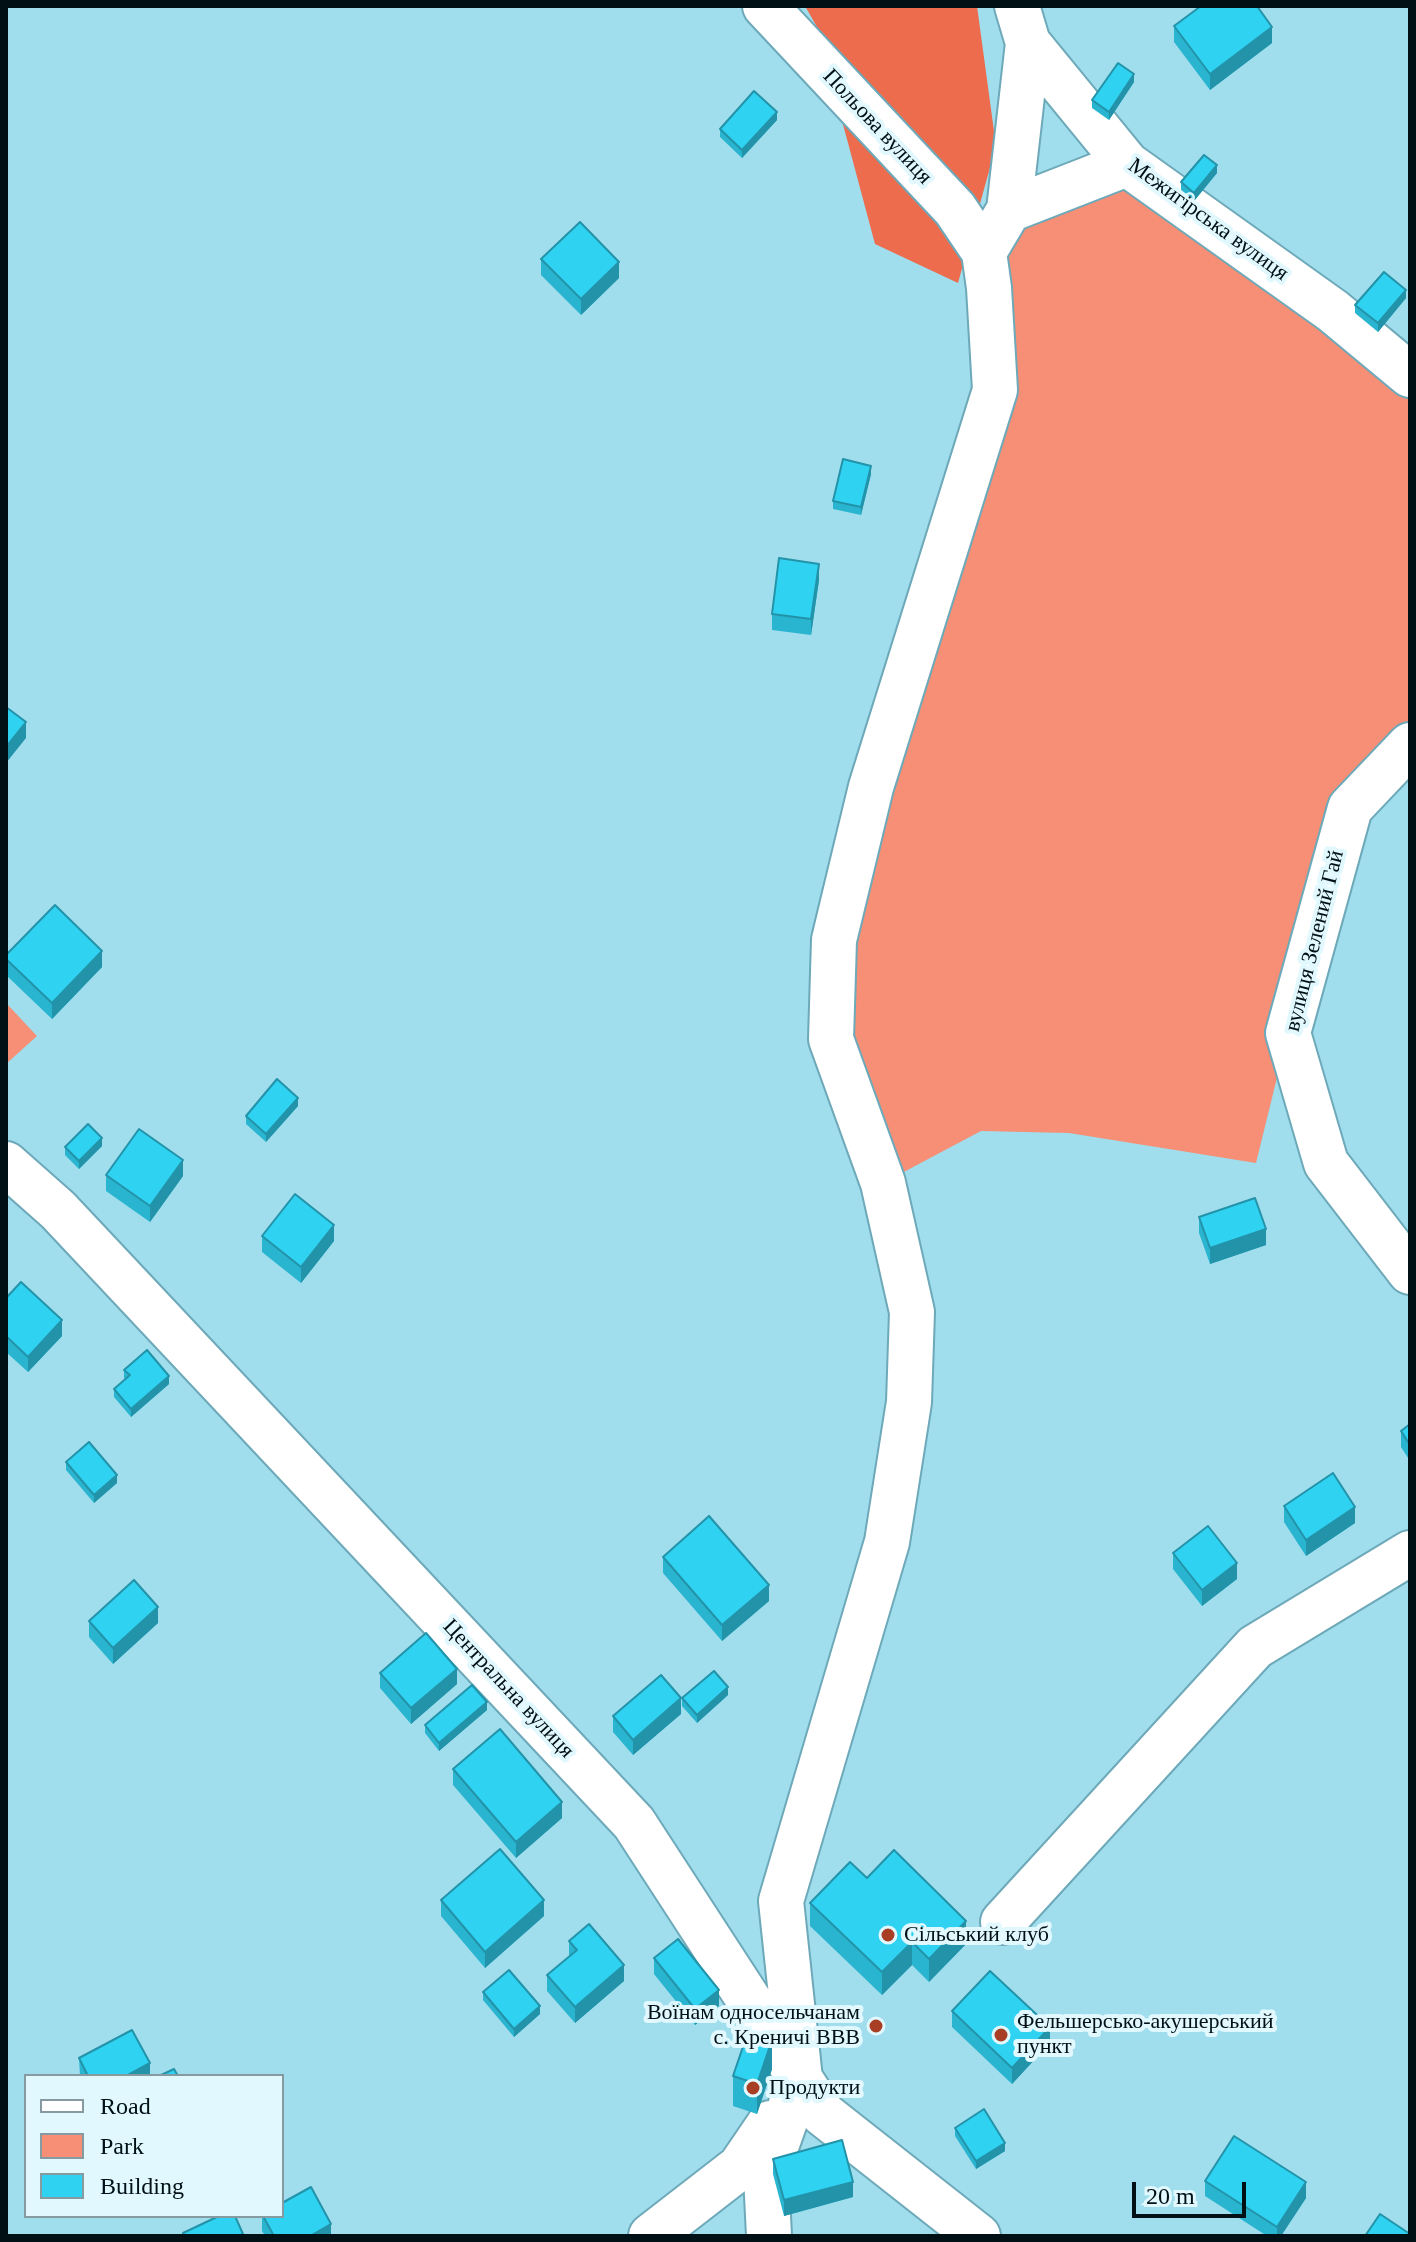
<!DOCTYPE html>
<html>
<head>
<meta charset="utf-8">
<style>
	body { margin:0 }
	#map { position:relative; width:1416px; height:2242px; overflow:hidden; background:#a0dded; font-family:Georgia,serif }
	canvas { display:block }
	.frame { position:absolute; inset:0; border:8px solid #001015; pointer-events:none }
	.legend { position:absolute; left:24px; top:2074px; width:260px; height:144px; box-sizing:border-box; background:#e0f8fe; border:2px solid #869ba1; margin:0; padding:10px 14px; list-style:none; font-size:24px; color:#001015 }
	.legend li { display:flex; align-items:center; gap:16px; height:40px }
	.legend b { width:40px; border:2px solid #869ba1 }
	.scale { position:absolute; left:1132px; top:2182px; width:114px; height:36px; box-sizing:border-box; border:4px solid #001015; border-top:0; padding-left:10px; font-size:24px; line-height:28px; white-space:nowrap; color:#001015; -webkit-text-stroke:6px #e0f8fe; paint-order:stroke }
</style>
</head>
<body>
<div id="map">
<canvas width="1416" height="2242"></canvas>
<div class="frame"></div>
<ul class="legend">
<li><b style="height:10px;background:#fff"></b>Road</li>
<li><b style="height:22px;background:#f68f75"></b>Park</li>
<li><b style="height:22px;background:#30d2f2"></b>Building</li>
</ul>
<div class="scale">20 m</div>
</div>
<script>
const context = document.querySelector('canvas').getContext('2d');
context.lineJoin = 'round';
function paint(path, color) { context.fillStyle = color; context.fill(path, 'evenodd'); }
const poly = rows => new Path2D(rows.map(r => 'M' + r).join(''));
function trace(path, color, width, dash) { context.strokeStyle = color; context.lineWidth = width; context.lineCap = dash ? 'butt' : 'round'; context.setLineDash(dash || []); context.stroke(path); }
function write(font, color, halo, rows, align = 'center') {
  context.font = font + ' Georgia,serif'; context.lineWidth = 8; context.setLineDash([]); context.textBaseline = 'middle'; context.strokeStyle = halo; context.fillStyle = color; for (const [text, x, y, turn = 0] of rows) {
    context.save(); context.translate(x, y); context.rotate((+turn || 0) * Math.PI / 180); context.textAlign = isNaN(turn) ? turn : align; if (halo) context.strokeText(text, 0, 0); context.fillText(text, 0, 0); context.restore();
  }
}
paint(poly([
	[1127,164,1410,375,1410,745,1350,808,1288,1033,1256,1163,1069,1133,981,1131,883,1183,831,1039,834,940,995,390,984,252],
	[6,1003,37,1036,6,1064]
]), '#f68f75');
paint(poly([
	[805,6,977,6,996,146,958,283,875,244,817,27]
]), '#ec6c4d');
const minor = poly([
	[765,6,955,209,984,252],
	[1028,43,1127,164,1333,311,1410,375],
	[1009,210,1028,43,1017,6],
	[1410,745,1350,808,1288,1033,1326,1163,1410,1272],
	[6,1164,58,1210,634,1823,823,2114,978,2236],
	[1003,1922,1255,1647,1410,1553],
	[651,2236,740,2167,770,2123],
	[769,2236,766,2175,800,2079,781,1901,887,1542,909,1402,912,1312,883,1183,831,1039,834,940,871,787,995,390,989,288,984,252,1009,210,1127,164]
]);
trace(minor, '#6da9b8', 48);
trace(minor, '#fff', 44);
paint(poly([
	[1174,26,1272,43,1210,90,1174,42],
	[1134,82,1109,120,1092,108,1092,100],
	[777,120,742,158,720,137,720,129],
	[1217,173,1194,201,1181,190,1181,182],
	[541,259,619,278,581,315,541,275],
	[1406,298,1378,332,1355,313,1355,305],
	[871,474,861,515,833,509,833,501],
	[819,580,811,635,772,630,772,614],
	[6,955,102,967,52,1019,6,975],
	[298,1106,266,1142,246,1124,246,1116],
	[102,1146,79,1169,65,1155,65,1147],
	[106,1175,183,1176,150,1222,106,1191],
	[1199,1217,1266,1245,1210,1264,1199,1233],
	[262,1236,334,1241,301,1283,262,1252],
	[6,1298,62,1336,28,1372,6,1352],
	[124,1370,169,1384,131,1417,114,1397,114,1389,126,1379,124,1378],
	[1410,1424,1410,1461,1401,1447,1401,1431],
	[66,1462,117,1483,94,1503,66,1470],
	[1284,1506,1355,1523,1306,1556,1284,1522],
	[1173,1553,1237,1579,1202,1606,1173,1569],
	[663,1557,769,1601,722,1641,663,1573],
	[89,1621,158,1623,113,1664,89,1637],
	[380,1673,457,1684,411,1724,380,1688],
	[728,1695,697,1723,682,1706,682,1698],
	[487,1710,439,1751,425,1733,425,1725],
	[681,1714,633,1755,613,1732,613,1716],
	[453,1769,562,1818,516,1858,453,1785],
	[867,1878,966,1944,929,1982,912,1965,882,1995,810,1926,810,1903],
	[441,1900,544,1916,485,1968,441,1916],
	[569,1941,624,1981,575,2023,547,1991,547,1975,569,1957],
	[654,1958,719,2006,695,2025,654,1974],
	[483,1992,540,2014,514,2037,483,2000],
	[952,2011,1050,2043,1012,2084,952,2027],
	[79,2058,150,2076,80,2076],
	[772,2069,757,2114,733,2106,733,2076],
	[955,2128,1005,2151,976,2169,955,2136],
	[773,2159,853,2197,784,2216,773,2174],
	[1205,2181,1306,2198,1281,2236,1267,2236,1205,2196],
	[262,2216,331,2236,265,2236,262,2231]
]), '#29b5d0');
paint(poly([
	[1272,27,1272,43,1210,90,1210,74],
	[1134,74,1134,82,1109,120,1109,112],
	[777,112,777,120,742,158,742,150],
	[1217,165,1217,173,1194,201,1194,193],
	[619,262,619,278,581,315,581,299],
	[1406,290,1406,298,1378,332,1378,323],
	[871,466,871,474,861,515,861,507],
	[819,564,819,580,811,635,811,619],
	[26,722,26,738,6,763,6,747],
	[102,951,102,967,52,1019,52,1003],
	[298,1098,298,1106,266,1142,266,1134],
	[102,1138,102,1146,79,1169,79,1161],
	[183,1160,183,1176,150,1222,150,1206],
	[334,1225,334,1241,301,1283,301,1267],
	[1266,1229,1266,1245,1210,1264,1210,1248],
	[62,1320,62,1336,28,1372,28,1357],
	[169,1376,169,1384,131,1417,131,1409],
	[117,1475,117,1483,94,1503,94,1495],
	[1355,1507,1355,1523,1306,1556,1306,1540],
	[1237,1563,1237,1579,1202,1606,1202,1590],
	[769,1585,769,1601,722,1641,722,1625],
	[158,1607,158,1623,113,1664,113,1648],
	[457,1669,457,1684,411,1724,411,1708],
	[728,1687,728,1695,697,1723,697,1715],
	[681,1698,681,1714,633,1755,633,1740],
	[487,1702,487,1710,439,1751,439,1743],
	[562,1802,562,1818,516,1858,516,1842],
	[544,1900,544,1916,485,1968,485,1952],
	[966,1921,966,1944,929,1982,929,1959],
	[912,1942,912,1965,882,1995,882,1972],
	[624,1965,624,1981,575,2023,575,2007],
	[719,1990,719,2006,695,2025,695,2009],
	[540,2006,540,2014,514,2037,514,2029],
	[1050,2027,1050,2043,1012,2084,1012,2068],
	[772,2040,772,2069,757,2114,757,2084],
	[150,2063,150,2076,126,2076],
	[1005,2143,1005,2151,976,2169,976,2161],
	[853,2182,853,2197,784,2216,784,2200],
	[1306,2182,1306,2198,1281,2236,1277,2236,1277,2227],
	[331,2224,331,2236,310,2236]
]), '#2293a9');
const building = poly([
	[1201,6,1257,6,1272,27,1210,74,1174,26,1201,6],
	[1118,63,1134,74,1109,112,1092,100,1118,63],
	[754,91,777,112,742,150,720,129,754,91],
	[1204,155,1217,165,1194,193,1181,182,1204,155],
	[580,222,619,262,581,299,541,259,580,222],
	[1384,272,1406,290,1378,323,1355,305,1384,272],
	[843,459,871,466,861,507,833,501,843,459],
	[779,558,819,564,811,619,772,614,779,558],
	[6,707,26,722,6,747,6,707],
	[55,905,102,951,52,1003,6,959,6,955,55,905],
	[277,1079,298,1098,266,1134,246,1116,277,1079],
	[88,1124,102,1138,79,1161,65,1147,88,1124],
	[139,1129,183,1160,150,1206,106,1175,139,1129],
	[295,1194,334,1225,301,1267,262,1236,295,1194],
	[1255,1198,1266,1229,1210,1248,1199,1217,1255,1198],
	[21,1282,62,1320,28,1357,6,1336,6,1298,21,1282],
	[147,1350,169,1376,131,1409,114,1389,130,1375,124,1370,147,1350],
	[1410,1424,1410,1445,1401,1431,1410,1424],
	[89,1442,117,1475,94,1495,66,1462,89,1442],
	[1333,1473,1355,1507,1306,1540,1284,1506,1333,1473],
	[709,1516,769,1585,722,1625,663,1557,709,1516],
	[1208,1526,1237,1563,1202,1590,1173,1553,1208,1526],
	[134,1580,158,1607,113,1648,89,1621,134,1580],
	[426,1633,457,1669,411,1708,380,1673,426,1633],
	[714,1671,728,1687,697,1715,682,1698,714,1671],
	[661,1675,681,1698,633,1740,613,1716,661,1675],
	[472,1685,487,1702,439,1743,425,1725,472,1685],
	[500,1729,562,1802,516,1842,453,1769,500,1729],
	[500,1849,544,1900,485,1952,441,1900,500,1849],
	[894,1850,966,1921,929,1959,912,1942,882,1972,810,1903,850,1862,867,1878,894,1850],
	[589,1924,624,1965,575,2007,547,1975,577,1950,569,1941,589,1924],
	[678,1939,719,1990,695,2009,654,1958,678,1939],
	[509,1970,540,2006,514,2029,483,1992,509,1970],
	[990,1971,1050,2027,1012,2068,952,2011,990,1971],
	[132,2030,150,2063,126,2076,88,2076,79,2058,132,2030],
	[748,2032,772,2040,757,2084,733,2076,748,2032],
	[174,2069,178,2076,159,2076,174,2069],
	[984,2109,1005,2143,976,2161,955,2128,984,2109],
	[1234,2136,1306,2182,1277,2227,1205,2181,1234,2136],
	[842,2140,853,2182,784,2200,773,2159,842,2140],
	[311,2187,331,2224,310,2236,274,2236,263,2216,282,2216,282,2203,311,2187],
	[1380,2214,1410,2234,1410,2236,1365,2236,1380,2214],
	[219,2216,235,2216,243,2234,238,2236,184,2236,183,2233,219,2216]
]);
paint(building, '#30d2f2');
trace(building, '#2293a9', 2);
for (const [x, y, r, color] of [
	[888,1935,8,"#a83f25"],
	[876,2026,8,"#a83f25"],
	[1001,2035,8,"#a83f25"],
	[753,2088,8,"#a83f25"]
]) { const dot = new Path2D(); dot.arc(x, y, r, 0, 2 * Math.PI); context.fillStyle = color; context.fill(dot); trace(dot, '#e0f8fe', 3); }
write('22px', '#001015', '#e0f8fe', [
	["Польова вулиця",877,127,47],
	["Межигірська вулиця",1208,220,36],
	["вулиця Зелений Гай",1315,941,-76],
	["Центральна вулиця",508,1689,47]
]);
write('22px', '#001015', '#e0f8fe', [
	["Сільський клуб",904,1935],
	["Воїнам односельчанам",860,2013,"right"],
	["с. Креничі ВВВ",860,2038,"right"],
	["Фельшерсько-акушерський",1017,2022],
	["пункт",1017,2047],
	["Продукти",769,2088]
], 'left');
</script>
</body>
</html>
